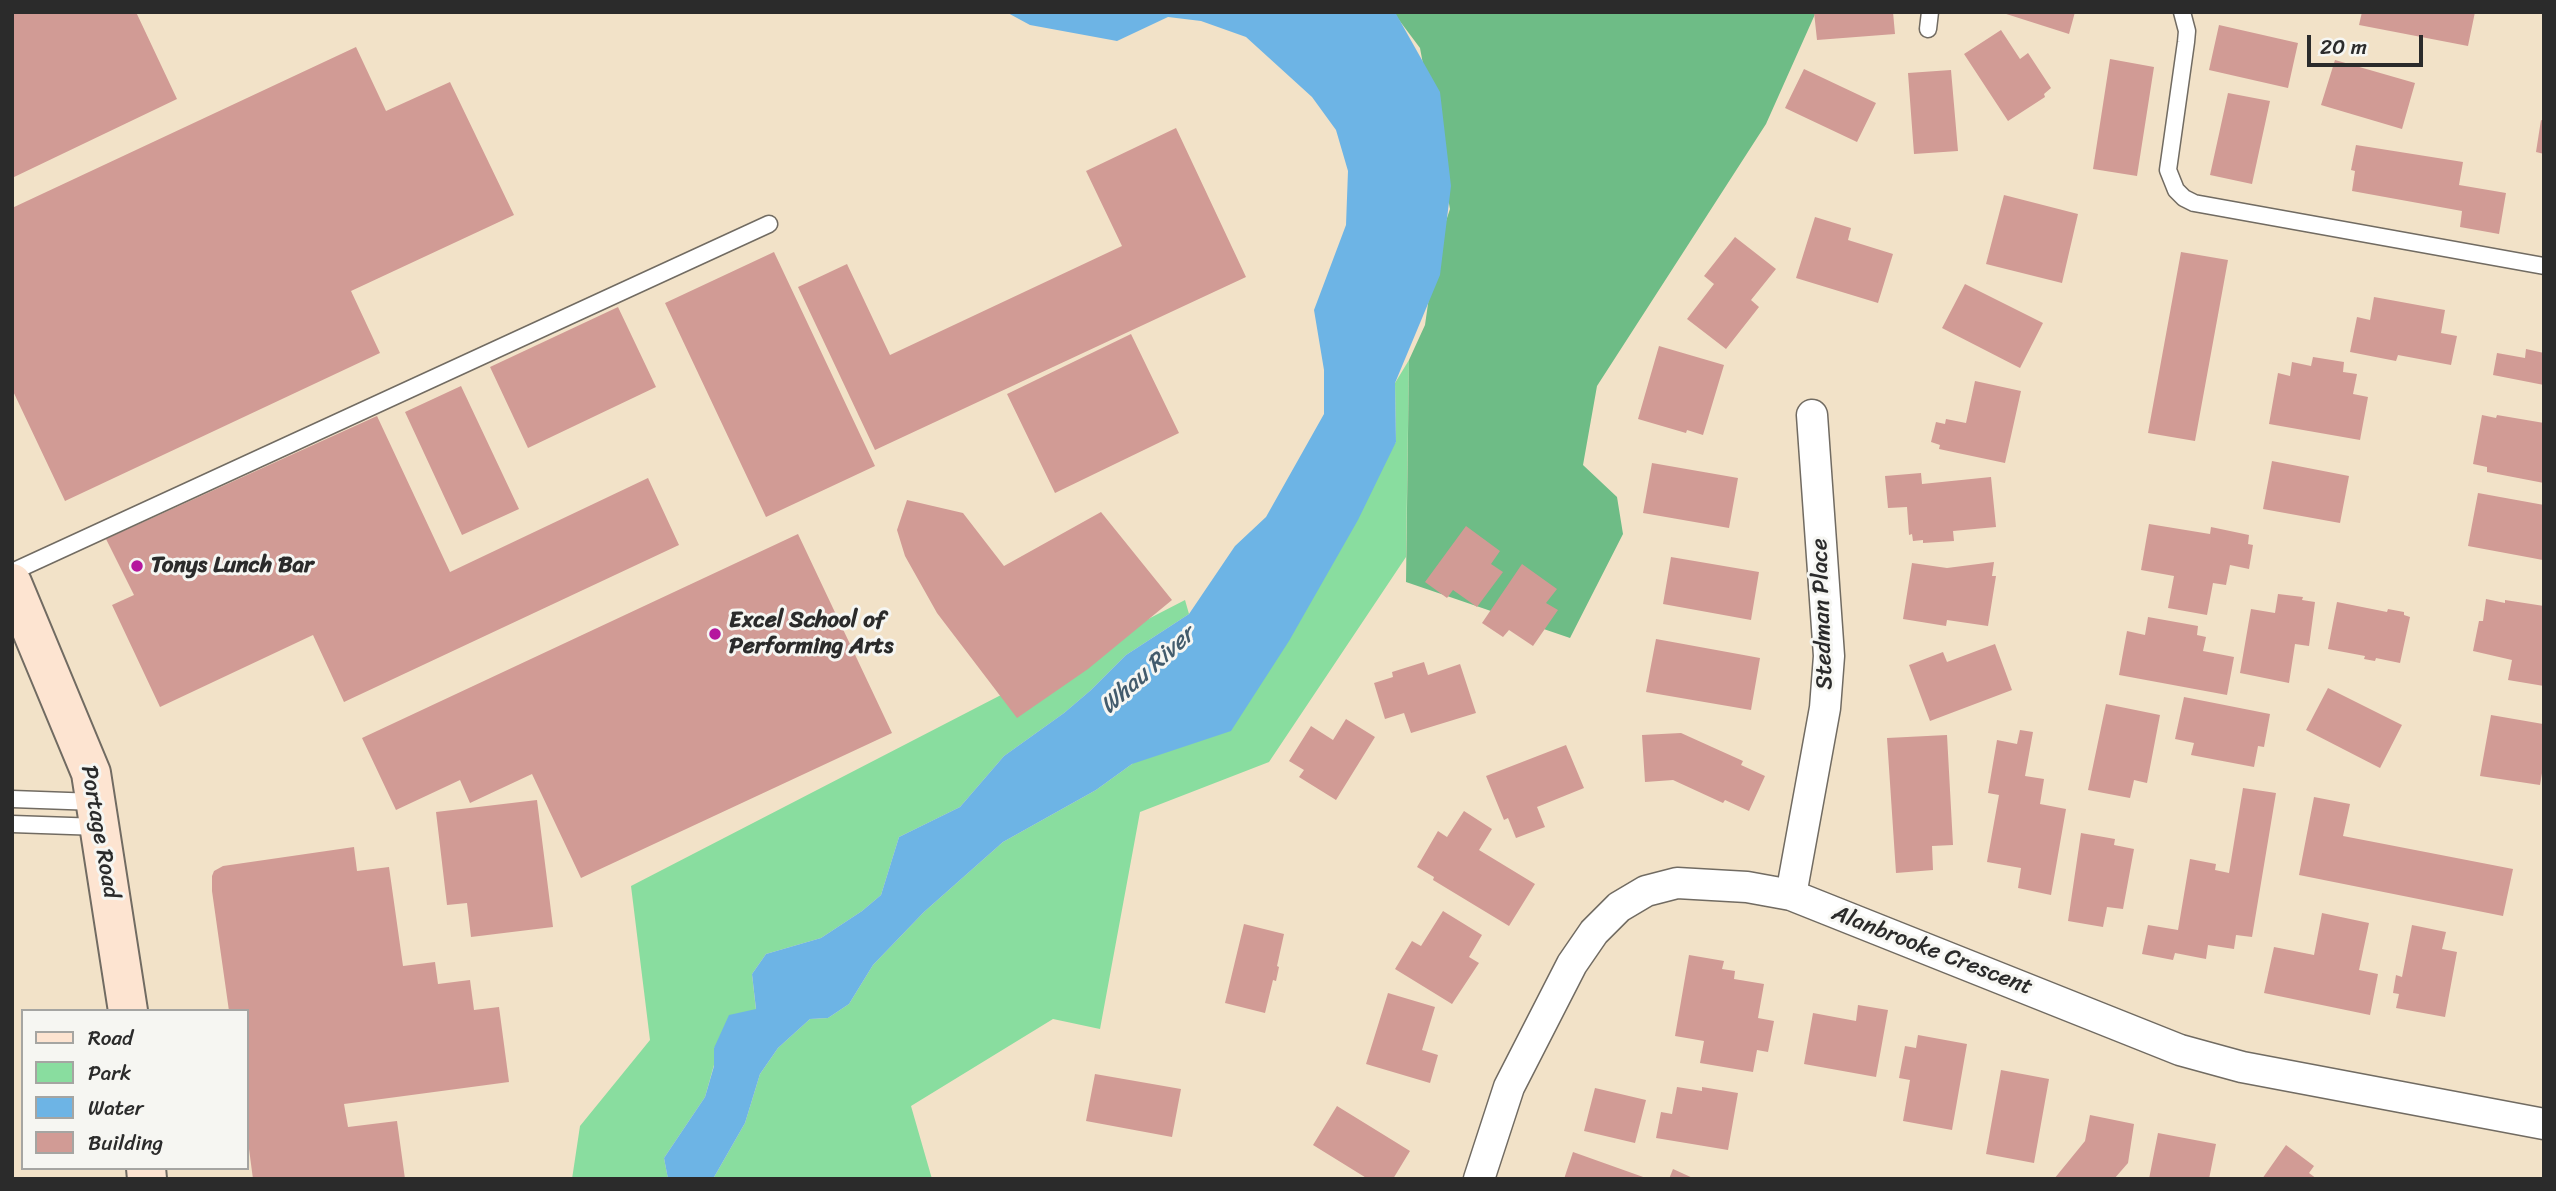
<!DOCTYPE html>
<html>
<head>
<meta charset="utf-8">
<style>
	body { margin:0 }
	#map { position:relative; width:2556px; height:1191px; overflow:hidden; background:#f2e2c8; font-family:Sriracha,sans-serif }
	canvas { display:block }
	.frame { position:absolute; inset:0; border:14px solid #2b2b2b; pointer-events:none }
	.legend { position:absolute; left:21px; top:1009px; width:228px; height:161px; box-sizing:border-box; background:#f6f6f2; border:2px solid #a5a5a2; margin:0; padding:9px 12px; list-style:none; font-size:21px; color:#2b2b2b }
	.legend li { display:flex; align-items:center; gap:14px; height:35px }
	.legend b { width:35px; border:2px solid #a5a5a2 }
	.scale { position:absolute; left:2307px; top:35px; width:116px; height:32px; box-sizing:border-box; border:4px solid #2b2b2b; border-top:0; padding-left:9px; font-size:21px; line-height:24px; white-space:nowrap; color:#2b2b2b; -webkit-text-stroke:5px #f6f6f2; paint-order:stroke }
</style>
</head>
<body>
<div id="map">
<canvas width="2556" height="1191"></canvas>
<div class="frame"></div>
<ul class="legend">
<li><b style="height:9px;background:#fde4d1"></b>Road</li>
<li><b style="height:19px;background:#89dd9f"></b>Park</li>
<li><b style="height:19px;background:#6db4e5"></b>Water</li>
<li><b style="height:19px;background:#d19b95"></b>Building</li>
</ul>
<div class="scale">20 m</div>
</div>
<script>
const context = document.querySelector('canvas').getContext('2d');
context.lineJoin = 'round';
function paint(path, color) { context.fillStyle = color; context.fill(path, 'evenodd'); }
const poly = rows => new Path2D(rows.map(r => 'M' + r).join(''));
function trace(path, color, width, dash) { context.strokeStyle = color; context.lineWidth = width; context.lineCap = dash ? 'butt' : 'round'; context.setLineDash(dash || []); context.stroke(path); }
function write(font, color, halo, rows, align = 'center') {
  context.font = font + ' Sriracha,sans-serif'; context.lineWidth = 6; context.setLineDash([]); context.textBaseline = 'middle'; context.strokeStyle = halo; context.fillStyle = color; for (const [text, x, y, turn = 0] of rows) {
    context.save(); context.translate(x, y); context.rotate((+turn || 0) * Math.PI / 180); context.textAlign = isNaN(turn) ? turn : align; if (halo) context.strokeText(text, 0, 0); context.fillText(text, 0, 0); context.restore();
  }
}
paint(poly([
	[1409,360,1406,557,1269,762,1140,812,1100,1029,1053,1019,911,1106,932,1179,713,1179,745,1123,760,1074,778,1048,810,1019,828,1018,849,1004,873,965,924,912,1003,842,1096,790,1132,764,1396,442,1395,383],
	[1185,600,1189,614,1126,655,1091,690,1064,713,1004,756,960,807,899,837,881,895,862,911,821,938,766,954,752,974,756,1010,714,1048,714,1065,705,1097,664,1158,668,1179,572,1179,580,1126,650,1040,631,886]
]), '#89dd9f');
paint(poly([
	[1393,12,1816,12,1766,124,1597,386,1583,465,1617,497,1623,534,1570,638,1406,582,1409,360,1425,325,1432,276,1441,236,1450,209,1420,48]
]), '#6ebc86');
paint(poly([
	[1006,12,1395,12,1440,92,1451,186,1440,275,1395,383,1396,442,1358,520,1289,641,1231,731,1132,764,1096,790,1003,842,924,912,873,965,849,1004,828,1018,810,1019,778,1048,760,1074,745,1123,713,1179,668,1179,664,1158,705,1097,714,1066,714,1048,729,1015,756,1009,752,974,766,954,821,938,862,911,881,895,899,837,960,807,1004,756,1064,713,1091,690,1126,655,1189,614,1235,546,1266,517,1324,414,1324,370,1314,310,1346,225,1348,171,1336,130,1312,97,1246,37,1201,21,1168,17,1117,41,1030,25]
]), '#6db4e5');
paint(poly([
	[12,12,136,12,177,99,12,178],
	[1814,12,1893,12,1895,34,1817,40],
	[2000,12,2075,12,2069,34],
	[2362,12,2475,12,2468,46,2359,25],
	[2219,25,2298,43,2288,88,2209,70],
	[2001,30,2020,59,2028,53,2051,88,2044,94,2045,97,2008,121,1964,54],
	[356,47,386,111,450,82,514,215,351,291,380,353,65,501,12,389,12,208],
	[2110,59,2154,67,2137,176,2093,169],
	[2335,60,2415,83,2402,129,2321,105],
	[1804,69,1876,103,1857,142,1785,108],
	[1951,70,1958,151,1914,154,1908,73],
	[2228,93,2270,101,2252,184,2210,175],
	[2541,120,2544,121,2544,154,2536,152],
	[1176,128,1246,277,875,450,798,287,847,264,890,355,1122,246,1086,171],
	[2356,145,2463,162,2459,185,2506,193,2499,234,2460,227,2462,211,2352,191,2355,171,2351,170],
	[2004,195,2078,214,2062,283,1986,264],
	[1815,217,1851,228,1848,240,1893,254,1878,303,1796,278],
	[1735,237,1776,269,1751,300,1759,307,1726,349,1687,319,1714,284,1704,276],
	[774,252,875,466,766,517,665,303],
	[2181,252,2228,260,2195,441,2148,433],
	[1965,284,2043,323,2020,368,1942,328],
	[2374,297,2445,310,2441,333,2457,336,2451,365,2398,355,2396,361,2350,352,2357,317,2370,320],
	[618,307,656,387,528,448,490,367],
	[1131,334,1179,433,1055,493,1007,394],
	[1659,346,1724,365,1703,435,1687,430,1686,433,1638,419],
	[2526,349,2544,353,2544,385,2493,375,2497,353,2525,358],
	[2313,357,2344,362,2343,372,2357,374,2353,394,2368,397,2360,440,2269,424,2278,373,2290,376,2292,362,2311,366],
	[1975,381,2021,391,2005,463,1939,449,1940,445,1931,442,1936,422,1945,424,1946,419,1966,423],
	[461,386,519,509,462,535,405,412],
	[2482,415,2496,418,2497,415,2544,423,2544,483,2487,472,2487,467,2473,464],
	[377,416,450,572,648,478,679,545,344,702,313,635,160,707,112,605,134,595,106,539],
	[2272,461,2349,476,2340,523,2263,509],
	[1652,463,1738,478,1729,528,1643,513],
	[1921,473,1922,484,1991,477,1996,527,1953,531,1954,541,1923,543,1923,540,1913,541,1912,534,1909,535,1907,507,1888,508,1885,476],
	[2478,493,2544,505,2543,560,2468,546],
	[907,500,963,513,1004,566,1101,512,1172,600,1088,669,1017,718,937,613,905,556,897,530],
	[2149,524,2210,534,2211,527,2249,535,2248,544,2253,545,2249,569,2230,565,2226,585,2213,583,2207,615,2168,608,2174,576,2141,570],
	[1466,526,1500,551,1491,564,1503,572,1477,607,1453,590,1447,598,1425,582],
	[798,534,892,733,581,878,532,774,470,803,460,780,396,810,362,738],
	[1671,557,1759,572,1751,620,1663,604],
	[1994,562,1992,576,1996,576,1988,626,1947,620,1946,626,1903,619,1912,563,1947,568],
	[1522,564,1557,589,1546,603,1558,610,1533,646,1509,630,1503,637,1482,623],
	[2278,594,2303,597,2302,600,2315,602,2309,646,2295,644,2289,683,2240,673,2251,609,2275,613],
	[2486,599,2505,603,2505,600,2544,606,2544,686,2508,680,2512,660,2473,651,2479,621,2483,621],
	[2337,602,2387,612,2388,609,2404,612,2404,615,2410,617,2400,663,2376,658,2375,661,2364,659,2365,656,2328,649],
	[2148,617,2198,626,2197,635,2206,637,2203,651,2234,657,2227,695,2119,675,2127,631,2145,635],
	[1656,639,1760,658,1751,710,1646,692],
	[1995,644,2012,690,1930,721,1909,665,1943,652,1947,662],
	[1424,662,1428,675,1460,664,1476,713,1411,733,1404,713,1385,719,1374,683,1393,677,1392,672],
	[2328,688,2402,725,2380,768,2306,730],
	[2184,697,2270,714,2264,747,2258,746,2254,767,2191,755,2194,743,2175,739],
	[2106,704,2160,715,2147,783,2134,780,2130,798,2088,790],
	[2491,715,2543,724,2544,761,2540,785,2480,776],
	[1346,719,1375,737,1336,800,1299,777,1304,770,1289,761,1311,726,1333,740],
	[2020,730,2033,732,2025,776,2044,779,2040,804,2066,809,2051,895,2018,888,2021,868,1987,862,1999,795,1988,793,1997,740,2017,744],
	[1681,733,1743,761,1741,765,1765,776,1749,811,1725,800,1723,803,1673,780,1645,782,1642,735],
	[1947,735,1953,845,1932,846,1933,870,1896,873,1887,738],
	[1566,745,1584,788,1537,807,1545,827,1516,838,1508,818,1504,820,1486,776],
	[2243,788,2276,793,2252,937,2236,935,2234,949,2208,945,2206,959,2175,953,2173,960,2142,954,2148,925,2178,930,2190,859,2216,864,2215,870,2229,873],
	[2314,797,2350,804,2343,836,2513,869,2503,916,2299,875],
	[537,800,553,927,471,937,467,903,447,905,436,812],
	[1464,811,1492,829,1479,850,1535,884,1509,926,1433,880,1434,877,1417,867,1438,831,1447,837],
	[2081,833,2115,839,2114,845,2134,849,2123,909,2107,907,2103,927,2068,921],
	[354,847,357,871,389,867,403,966,435,962,438,984,470,980,474,1010,499,1007,509,1082,344,1104,348,1127,397,1121,405,1179,253,1179,247,1134,247,1011,229,1011,212,891,212,876,214,871,223,866],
	[1443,911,1482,935,1469,957,1479,963,1452,1004,1395,969,1412,941,1421,946],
	[2322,913,2369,923,2359,970,2378,974,2370,1015,2264,993,2274,947,2314,955],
	[1244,924,1284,934,1277,966,1279,967,1276,981,1273,980,1265,1013,1225,1003],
	[2412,925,2446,932,2442,949,2457,952,2445,1017,2396,1008,2399,994,2393,993,2396,975,2402,977],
	[1689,955,1724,961,1722,969,1735,971,1734,979,1764,984,1758,1018,1774,1021,1768,1052,1757,1050,1753,1072,1700,1063,1704,1041,1675,1036],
	[1388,993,1435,1007,1422,1050,1438,1055,1430,1083,1366,1064],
	[1858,1005,1888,1010,1876,1077,1804,1064,1813,1013,1856,1021],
	[1918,1035,1967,1044,1952,1130,1903,1121,1910,1080,1899,1078,1905,1046,1916,1048],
	[2001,1070,2049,1079,2034,1163,1986,1154],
	[1095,1074,1181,1089,1172,1137,1086,1121],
	[1677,1087,1702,1091,1702,1087,1738,1093,1728,1150,1656,1138,1661,1112,1672,1114],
	[1595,1088,1646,1100,1635,1143,1584,1131],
	[1337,1106,1410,1151,1393,1179,1368,1179,1313,1145],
	[2090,1115,2134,1124,2128,1163,2114,1179,2054,1179,2085,1141],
	[2158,1133,2216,1144,2209,1179,2149,1179],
	[2286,1145,2314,1166,2309,1173,2317,1179,2262,1179],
	[1573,1152,1646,1178,1646,1179,1564,1179],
	[1673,1169,1695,1179,1669,1179]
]), '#d19b95');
const service = poly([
	[2182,12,2187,31,2186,42,2168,170,2176,190,2184,198,2194,203,2544,266],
	[1928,29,1930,12],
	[12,572,769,224],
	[12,799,96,802],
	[12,824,100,827]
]);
const minor = poly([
	[1791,895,1825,708,1829,656,1812,415],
	[1479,1179,1509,1087,1572,964,1594,932,1619,907,1646,891,1677,883,1747,887,1791,895,2180,1050,2242,1067,2544,1124]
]);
const secondary = poly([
	[12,583,91,773,128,1011],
	[146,1168,147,1179]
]);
trace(service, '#716b62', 19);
trace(minor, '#716b62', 33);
trace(secondary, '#716b62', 42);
trace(service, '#fff', 16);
trace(minor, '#fff', 30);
trace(secondary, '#fde4d1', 38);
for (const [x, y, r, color] of [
	[137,566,7,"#b5179e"],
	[715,634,7,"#b5179e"]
]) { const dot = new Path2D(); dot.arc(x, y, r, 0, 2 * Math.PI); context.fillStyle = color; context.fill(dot); trace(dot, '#f6f6f2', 2.5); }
write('bold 23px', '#2b2b2b', '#f6f6f2', [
	["Tonys Lunch Bar",151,566],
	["Excel School of",729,621],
	["Performing Arts",729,647]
], 'left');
write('23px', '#2b2b2b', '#f6f6f2', [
	["Stedman Place",1823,614,-92],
	["Portage Road",99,832,80],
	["Alanbrooke Crescent",1932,951,21]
]);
write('italic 24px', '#425b6c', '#f6f6f2', [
	["Whau River",1148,671,-42]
]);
</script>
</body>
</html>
